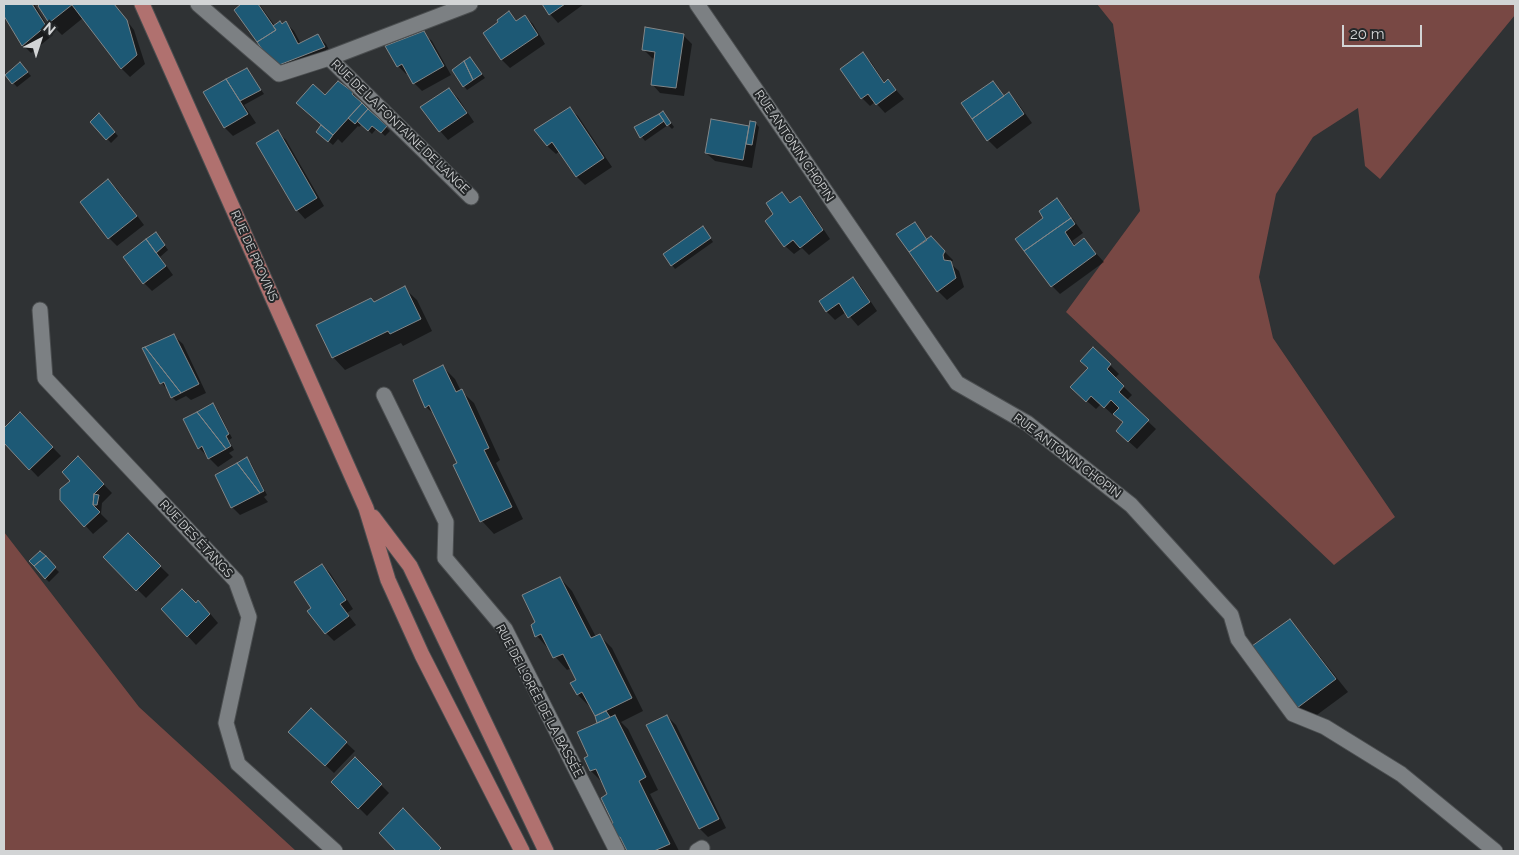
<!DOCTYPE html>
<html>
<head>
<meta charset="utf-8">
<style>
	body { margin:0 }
	#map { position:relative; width:1519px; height:855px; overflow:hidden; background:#2f3234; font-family:Raleway,sans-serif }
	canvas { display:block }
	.frame { position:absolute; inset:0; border:5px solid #d2d4d5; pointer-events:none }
	.north { position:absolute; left:15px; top:15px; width:50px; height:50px; -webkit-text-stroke:4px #25282a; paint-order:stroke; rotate:40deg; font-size:14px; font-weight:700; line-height:20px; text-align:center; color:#d2d4d5 }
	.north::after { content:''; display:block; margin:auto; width:18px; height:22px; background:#d2d4d5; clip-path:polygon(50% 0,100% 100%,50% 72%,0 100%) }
	.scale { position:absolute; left:1342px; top:25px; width:80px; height:22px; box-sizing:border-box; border:2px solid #d2d4d5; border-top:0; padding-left:6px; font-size:15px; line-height:18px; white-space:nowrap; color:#d2d4d5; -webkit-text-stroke:4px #25282a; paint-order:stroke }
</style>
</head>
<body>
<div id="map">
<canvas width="1519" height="855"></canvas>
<div class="frame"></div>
<div class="north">N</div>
<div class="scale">20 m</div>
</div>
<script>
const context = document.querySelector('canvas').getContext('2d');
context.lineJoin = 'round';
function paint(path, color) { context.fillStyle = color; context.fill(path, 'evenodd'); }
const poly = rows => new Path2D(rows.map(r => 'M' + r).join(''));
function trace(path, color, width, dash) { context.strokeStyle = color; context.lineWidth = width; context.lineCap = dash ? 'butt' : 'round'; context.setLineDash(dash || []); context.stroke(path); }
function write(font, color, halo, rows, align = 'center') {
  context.font = font + ' Raleway,sans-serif'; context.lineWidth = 4; context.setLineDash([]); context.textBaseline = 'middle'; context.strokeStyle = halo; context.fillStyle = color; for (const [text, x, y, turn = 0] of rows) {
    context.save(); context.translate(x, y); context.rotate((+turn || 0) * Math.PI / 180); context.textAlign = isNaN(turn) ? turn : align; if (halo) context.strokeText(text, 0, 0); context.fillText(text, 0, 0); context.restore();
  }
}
paint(poly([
	[1097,4,1515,4,1515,15,1380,179,1365,166,1358,108,1313,137,1276,194,1259,277,1273,338,1395,517,1334,565,1066,312,1140,211,1113,24],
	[4,532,139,707,296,851,4,851]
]), '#784844');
paint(poly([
	[4,4,34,4,53,35,31,53,23,45,4,13],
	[43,4,114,4,134,30,145,64,130,77,122,69,83,18,62,35,50,23,39,6],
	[243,4,259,4,275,26,283,25,286,23,294,31,301,44,318,36,326,44,332,56,288,72,270,59,236,10],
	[544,4,584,4,558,23,550,14],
	[509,13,518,22,525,16,533,24,545,44,510,68,502,60,484,33,500,22],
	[423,33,432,41,451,75,422,91,414,83,408,73,406,74,398,66],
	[683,35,692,44,684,96,660,93,652,84,655,59,652,58,644,50],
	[862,54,871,62,885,83,888,81,904,99,885,113,875,102,870,106,862,98],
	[473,62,485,78,467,90,464,86],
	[24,68,31,76,17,87,6,75],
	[247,70,264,94,244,105,256,123,233,136,225,128,204,92],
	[449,89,458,98,474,122,448,140,435,125],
	[353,93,361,101,360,103,390,131,385,136,377,128,372,134,362,124,359,127,358,126,342,143,338,139,333,145,317,132,322,125,325,97],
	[1009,94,1017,102,1032,123,997,149,988,140,963,104,1004,97],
	[569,108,578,116,612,167,585,185,577,177,560,151,556,154,547,146,536,130],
	[667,117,674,127,672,129,668,125,645,141,635,128],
	[103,119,118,136,111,143,92,122],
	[755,123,759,127,752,168,715,161,706,153,748,127,750,129],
	[277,131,286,140,324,206,305,219,297,210],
	[108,181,117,189,144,225,117,246,109,238],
	[782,193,791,203,800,198,808,206,830,239,809,255,802,248,794,254,785,246,767,221,775,214],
	[1057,200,1065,208,1083,233,1072,241,1076,246,1084,240,1104,262,1060,294,1052,286,1045,219],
	[915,224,928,240,939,246,953,260,951,264,959,271,964,287,947,300,938,291,898,234],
	[706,232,713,242,675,269,672,265],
	[159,237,168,250,160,257,173,275,152,291,144,283],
	[853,279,861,287,877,311,858,326,846,312,835,320,827,312,821,301],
	[404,288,417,300,432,331,403,346,401,343,345,370,333,357,375,303],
	[174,336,183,344,206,393,191,400,186,396,176,401,172,397,167,386,165,387,162,383],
	[1094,349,1119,374,1115,378,1132,395,1126,401,1156,429,1137,449,1117,431,1124,423,1114,413,1113,415,1101,404,1096,409,1080,395,1090,368],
	[443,367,455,379,461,391,474,403,500,460,496,463,523,519,494,534,482,521,459,463,436,416,426,407],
	[213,405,217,409,232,438,229,440,234,450,229,453,233,457,218,467,199,448],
	[20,414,61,456,38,477,4,441,4,430],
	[78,458,112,493,102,503,101,514,108,521,93,534,61,499,71,481],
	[247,459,251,463,267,495,264,497,268,502,240,515,232,507],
	[128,535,169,575,146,598,105,557],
	[40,553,59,572,49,582,45,578],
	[322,565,330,573,353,609,347,613,356,625,334,641,326,633,312,608],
	[560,578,572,591,596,637,599,635,612,648,643,711,621,722,628,729,658,790,650,794,679,851,627,851,615,839,615,824,609,795,603,783,591,771,590,757,599,724,591,706,590,707,578,695,578,680,572,668,567,670,537,636,537,622],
	[197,605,207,610,218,623,196,645,163,609],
	[1290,621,1302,634,1348,692,1310,720,1298,707],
	[311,710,355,751,334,773,298,740],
	[667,716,676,725,726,828,708,837,700,829,648,726],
	[355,759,389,793,367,816,333,782]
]), '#0007');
const building = poly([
	[4,4,32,4,46,26,22,46,4,16,4,4],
	[40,4,73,4,49,23,38,6,40,4],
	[73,4,114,4,127,20,137,55,121,69,72,5,73,4],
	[241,4,258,4,276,30,257,42,234,10,241,4],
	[542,4,565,4,549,15,542,4],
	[509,11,516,21,525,15,538,35,501,60,483,33,498,22,497,20,509,11],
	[280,21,282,24,286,21,298,44,318,34,325,47,279,65,269,59,257,42,276,30,273,26,280,21],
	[645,27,684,34,676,88,651,85,655,52,642,50,645,27],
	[424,31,444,66,413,84,402,64,397,67,385,46,424,31],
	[863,52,884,83,888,79,896,90,876,105,868,94,861,99,840,69,863,52],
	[470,57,482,74,473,80,464,61,470,57],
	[464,61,473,80,463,87,452,70,464,61],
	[20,62,28,72,12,84,5,75,20,62],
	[247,68,261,90,240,101,226,79,247,68],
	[226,79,248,114,224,128,203,92,226,79],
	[338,81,353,92,352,94,362,103,333,135,296,103,313,84,325,95,338,81],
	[993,81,1004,96,972,119,961,103,993,81],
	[449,88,467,113,439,132,420,107,449,88],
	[1009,92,1024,114,987,141,972,119,1009,92],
	[362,103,368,109,355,124,348,118,362,103],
	[570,107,604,158,576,177,552,142,547,146,534,130,570,107],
	[368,109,387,126,381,133,372,126,368,131,357,121,368,109],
	[663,111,671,123,667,126,659,114,663,111],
	[99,113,115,132,106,140,90,122,99,113],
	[659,114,664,121,640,138,634,127,659,114],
	[711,119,749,126,743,160,705,153,711,119],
	[750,121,756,122,752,145,746,144,750,121],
	[321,125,333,135,328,142,316,132,321,125],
	[278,130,317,198,296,211,256,143,278,130],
	[108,179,137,216,108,239,80,202,108,179],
	[782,192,790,203,800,196,823,230,800,248,793,240,784,247,765,221,773,214,766,203,782,192],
	[1057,198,1071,218,1024,251,1015,239,1043,218,1039,211,1057,198],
	[1071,218,1075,224,1065,232,1074,246,1084,238,1096,254,1051,287,1024,251,1071,218],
	[915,222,927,240,909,252,896,234,915,222],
	[703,226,711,238,671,266,663,254,703,226],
	[156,232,165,245,156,253,146,239,156,232],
	[931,236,945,251,943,255,944,260,951,261,956,278,937,292,909,252,931,236],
	[146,239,166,266,143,284,123,257,146,239],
	[853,277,870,302,848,318,839,303,826,312,819,301,853,277],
	[405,286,421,319,390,334,388,331,332,358,316,325,371,298,374,302,405,286],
	[174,334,199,384,181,393,145,347,174,334],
	[145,347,181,393,171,398,164,382,160,384,142,348,145,347],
	[1093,347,1111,364,1107,369,1124,386,1119,392,1149,420,1128,442,1116,431,1123,422,1113,414,1119,408,1111,400,1104,408,1091,396,1086,402,1070,387,1088,368,1080,361,1093,347],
	[443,365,456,392,462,389,489,448,484,450,512,507,480,522,453,465,457,463,429,405,425,408,413,380,443,365],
	[213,403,229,434,226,436,231,446,226,449,197,412,213,403],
	[20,412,53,447,29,470,4,443,4,428,20,412],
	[197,412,226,449,208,459,202,446,198,449,183,419,197,412],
	[78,456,104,484,94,494,93,505,100,512,84,527,60,500,60,489,70,481,62,472,78,456],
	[247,457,264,491,260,493,237,463,247,457],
	[237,463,260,493,231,508,215,475,237,463],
	[94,494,99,495,97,505,93,505,94,494],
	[128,533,161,566,136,591,103,557,128,533],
	[40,551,46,556,34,566,29,561,40,551],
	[46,556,56,567,45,579,34,566,46,556],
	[322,564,346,600,340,604,349,616,325,634,307,611,311,608,294,582,322,564],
	[560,577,591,638,600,634,632,698,595,716,582,692,577,695,570,683,576,680,563,654,553,658,541,634,535,637,531,625,535,622,522,595,560,577],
	[182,589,196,603,198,600,210,614,187,637,161,609,182,589],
	[1290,619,1336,679,1297,708,1252,646,1290,619],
	[311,708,347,742,325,766,288,732,311,708],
	[606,711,610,717,597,723,595,716,606,711],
	[615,715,646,777,639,781,670,844,654,851,627,851,620,837,614,839,608,827,613,823,601,798,607,794,596,769,590,771,584,758,588,756,577,732,615,715],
	[667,715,719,819,699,829,646,725,667,715],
	[355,757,382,784,358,809,331,782,355,757],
	[403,808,441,848,438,851,396,851,379,833,403,808]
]);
paint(building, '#1d5975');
trace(building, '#828688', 1);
const minor = poly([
	[198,4,279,74,329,58,470,4],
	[697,4,957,383,1027,423,1131,505,1231,615,1238,639,1293,714,1325,727,1401,774,1495,851],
	[329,58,471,197],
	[40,310,45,378,236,581,249,617,226,723,238,764,335,851],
	[384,395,446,522,445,558,505,629,617,851],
	[697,851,702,848]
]);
const major = poly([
	[142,4,366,508,388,580,422,655,522,851],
	[373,517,410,566,546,851]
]);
trace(minor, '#4b4e50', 17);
trace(major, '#4b4e50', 17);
trace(minor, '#7c8083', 15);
trace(major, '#b0716f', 15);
write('12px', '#d2d4d5', '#25282a', [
	["RUE DE LA FONTAINE DE L'ANGE",400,127,44],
	["RUE ANTONIN CHOPIN",794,146,56],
	["RUE DE PROVINS",254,256,66],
	["RUE ANTONIN CHOPIN",1067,456,37],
	["RUE DES ÉTANGS",196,539,47],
	["RUE DE L'ORÉE DE LA BASSÉE",539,701,62]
]);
</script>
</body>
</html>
